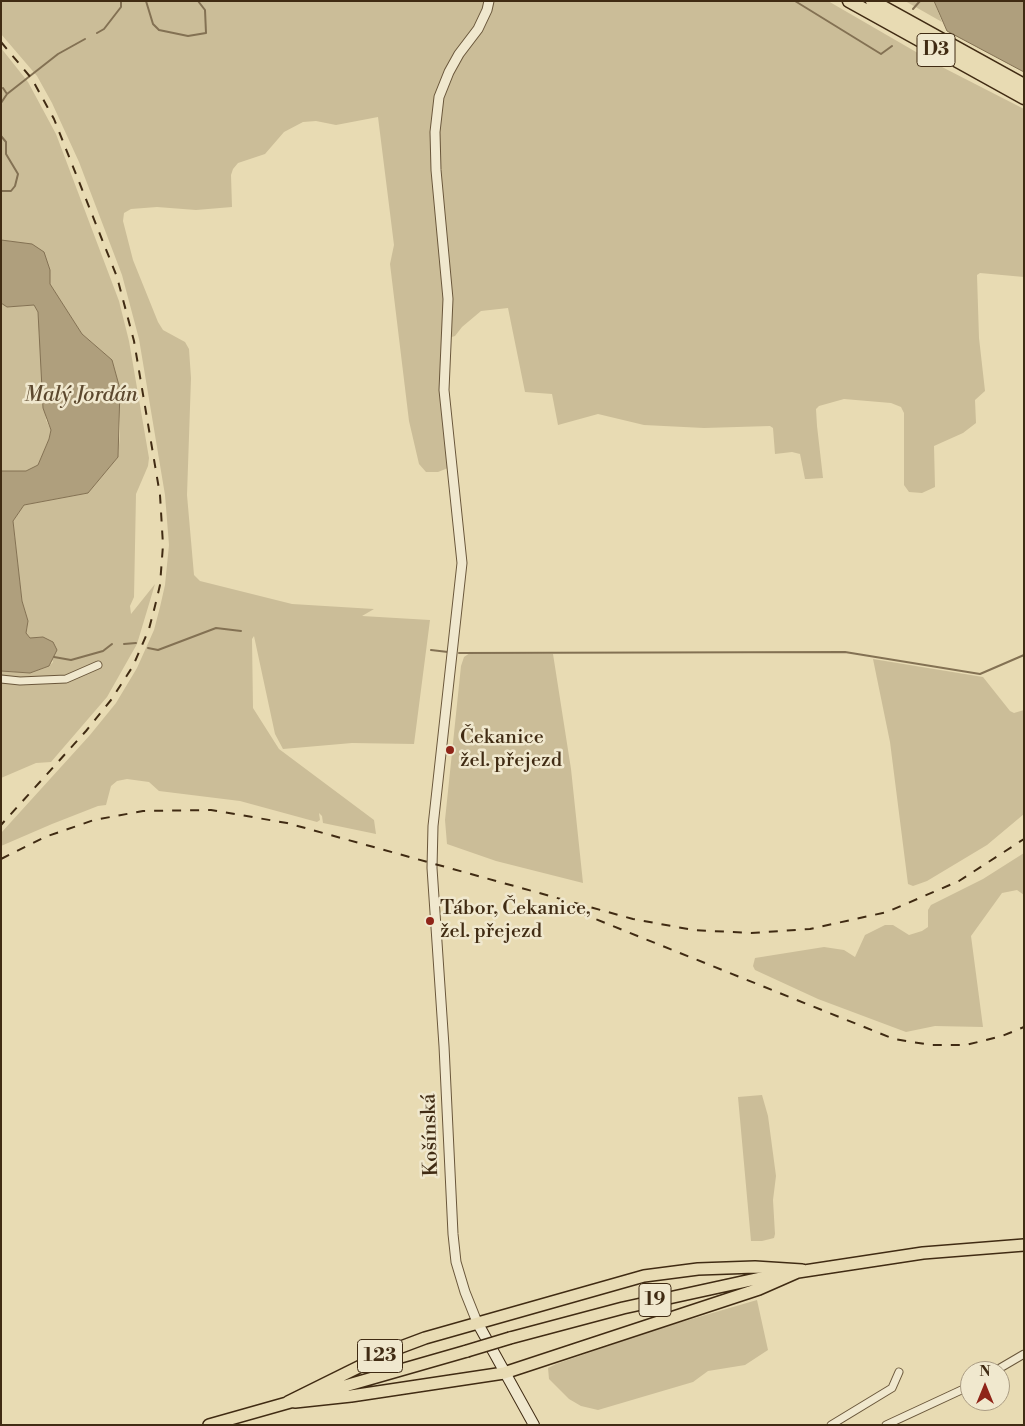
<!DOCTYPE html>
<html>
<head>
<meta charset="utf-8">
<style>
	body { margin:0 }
	#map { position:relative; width:1025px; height:1426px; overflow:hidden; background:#e8dbb3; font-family:"Libre Bodoni",serif }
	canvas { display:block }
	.frame { position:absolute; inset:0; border:2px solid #402b13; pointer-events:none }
	.north { position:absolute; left:960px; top:1361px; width:50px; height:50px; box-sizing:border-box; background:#f0e8ce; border:1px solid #aa9c83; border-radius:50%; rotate:0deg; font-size:14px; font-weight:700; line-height:20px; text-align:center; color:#402b13 }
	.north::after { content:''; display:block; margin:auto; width:18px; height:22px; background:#8f2418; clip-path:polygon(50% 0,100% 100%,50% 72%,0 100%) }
</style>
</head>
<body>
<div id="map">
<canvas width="1025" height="1426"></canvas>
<div class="frame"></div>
<div class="north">N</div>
</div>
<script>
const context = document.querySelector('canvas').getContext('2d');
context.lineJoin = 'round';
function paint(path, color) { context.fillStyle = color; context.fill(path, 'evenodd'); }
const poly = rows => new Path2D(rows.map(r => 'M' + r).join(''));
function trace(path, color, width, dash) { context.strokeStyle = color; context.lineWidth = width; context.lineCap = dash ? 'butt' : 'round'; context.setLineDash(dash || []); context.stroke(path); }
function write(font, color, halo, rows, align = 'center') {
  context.font = font + ' "Libre Bodoni",serif'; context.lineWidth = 5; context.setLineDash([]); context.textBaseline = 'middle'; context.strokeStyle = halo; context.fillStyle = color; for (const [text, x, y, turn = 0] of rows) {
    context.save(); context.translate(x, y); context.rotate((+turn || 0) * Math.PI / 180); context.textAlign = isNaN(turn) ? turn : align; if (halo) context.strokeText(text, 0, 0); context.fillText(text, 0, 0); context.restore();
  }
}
paint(poly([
	[1,1,828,1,942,67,1024,109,1024,277,980,273,977,275,979,338,985,391,975,400,976,423,963,433,934,446,935,487,922,493,909,492,904,485,904,413,901,407,891,403,844,399,819,406,816,409,817,426,823,478,808,479,805,479,800,454,792,452,775,454,773,428,770,426,704,428,644,425,598,414,558,425,552,394,525,392,508,308,481,311,462,327,455,336,445,339,448,468,438,472,426,472,419,464,409,421,390,264,394,245,378,117,336,125,316,121,303,122,284,132,265,154,238,163,233,169,231,175,232,207,196,210,157,207,131,209,124,213,123,221,133,260,158,322,163,330,185,342,189,349,191,378,187,495,194,575,200,581,292,604,374,609,362,616,430,620,414,744,352,743,283,749,275,734,254,636,252,639,253,708,279,749,374,820,376,834,323,823,322,816,319,813,320,820,317,822,240,801,159,791,149,782,127,779,117,781,111,786,106,805,98,806,52,824,1,846,1,833,90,735,116,703,137,668,154,630,160,607,165,585,169,545,165,495,139,339,122,275,79,162,52,103,37,76,1,34],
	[905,1,934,1,942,22],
	[1,48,28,82,56,134,119,301,129,341,149,458,148,466,136,494,134,597,130,606,131,614,155,584,137,644,107,697,51,762,36,763,1,778,1,671,30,673,49,666,53,662,43,637,30,638,26,633,28,621,22,601,13,521,24,505,88,493,118,457,120,434,120,389,112,360,82,334,50,284,50,270,15,242,1,240],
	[1,303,7,307,34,305,38,312,46,420,51,430,49,439,38,465,26,471,1,471],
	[470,653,553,654,571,769,583,883,496,861,447,844,445,820,461,666,464,657],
	[873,659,983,677,1010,711,1014,713,1024,710,1024,814,987,845,927,881,913,886,908,884,890,742],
	[1024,853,1024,895,1017,890,1002,893,971,936,983,1027,935,1026,906,1032,818,999,755,970,753,966,755,958,824,947,844,950,855,957,865,935,885,925,893,925,909,935,922,931,928,927,928,910,931,905,983,879],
	[762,1095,768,1116,776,1176,773,1200,775,1234,774,1238,762,1241,751,1241,738,1097],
	[757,1300,768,1350,745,1365,708,1371,693,1382,598,1410,581,1406,569,1399,549,1379,548,1368,556,1364,654,1330]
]), '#cbbd98');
const water = poly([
	[934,1,1024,1,1024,72,947,31,934,1],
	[1,240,32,244,44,252,50,270,50,284,82,334,112,360,120,389,118,457,88,493,24,505,13,521,22,601,28,621,26,633,30,638,43,637,53,642,57,650,49,666,30,673,1,671,1,471,26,471,38,465,49,439,51,430,43,408,38,312,34,305,7,307,1,303,1,240]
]);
paint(water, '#af9f7d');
trace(water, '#837153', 1);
trace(poly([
	[146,1,153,24,159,30,188,36,206,33,205,10,198,1],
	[795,1,881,54,892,46],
	[913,9,920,1],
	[97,33,104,29,121,7,121,1],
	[3,88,7,94],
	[1,103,7,94,58,54,85,39],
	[1,136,6,142,6,154,18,174,15,186,11,191,1,191],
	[124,644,136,643],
	[148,648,158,650,216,628,241,631],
	[431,650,448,652],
	[459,653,845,652,980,674,1024,655],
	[54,657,71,660,103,651,112,644]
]), '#837153', 2);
const minor = poly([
	[1,679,20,681,66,679,98,665],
	[995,1371,1024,1354],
	[831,1425,892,1388,899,1372],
	[886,1425,970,1386]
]);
const tertiary = poly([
	[477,1322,465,1292,456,1262,453,1234,444,1046,432,868,433,826,462,563,444,390,448,299,436,170,435,132,439,97,449,72,459,54,478,29,487,10,489,1]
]);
const secondary = poly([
	[477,1322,534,1425]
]);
const primary = poly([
	[510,1338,623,1308,765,1277,923,1253,1024,1245],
	[317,1394,467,1351],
	[288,1402,393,1350,425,1338,644,1276,698,1269,755,1267,802,1270],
	[295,1402,351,1396,504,1373,759,1289,800,1271],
	[209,1425,294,1401]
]);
const motorway = poly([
	[849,1,1024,98],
	[872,1,1024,85]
]);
trace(minor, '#6a573b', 9);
trace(tertiary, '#6a573b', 11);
trace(secondary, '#402b13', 12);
trace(primary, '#402b13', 14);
trace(motorway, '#402b13', 15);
trace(minor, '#f0e8ce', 7);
trace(tertiary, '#f0e8ce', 9);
trace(secondary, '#f0e8ce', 10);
trace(primary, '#e8dbb3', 11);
trace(motorway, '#e8dbb3', 12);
trace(poly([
	[1,42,32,79,54,119,117,277,134,341,160,495,163,545,160,585,155,606,149,629,133,666,111,700,86,731,1,825],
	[1,859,45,837,94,820,143,811,211,810,287,823,633,919,693,930,751,933,810,929,887,912,959,881,1024,839],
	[546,906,568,912],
	[563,906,894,1039,931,1045,966,1045,1002,1036,1024,1027]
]), '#402b13', 2, [9, 9]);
const primaryBridge = poly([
	[467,1351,510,1338]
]);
trace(primaryBridge, '#402b13', 14, []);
trace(primaryBridge, '#e8dbb3', 11);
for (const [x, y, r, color] of [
	[450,750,5,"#8f2418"],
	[430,921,5,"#8f2418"]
]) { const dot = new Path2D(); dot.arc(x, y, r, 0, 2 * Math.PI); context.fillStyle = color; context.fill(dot); trace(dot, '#f0e8ce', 2); }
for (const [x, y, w] of [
	[936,50,38],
	[655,1300,32],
	[380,1356,45]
]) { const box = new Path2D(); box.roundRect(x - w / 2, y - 16.5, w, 33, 4); context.fillStyle = '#f0e8ce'; context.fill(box); trace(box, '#402b13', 1); }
write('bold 19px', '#402b13', null, [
	["D3",936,50],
	["19",655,1300],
	["123",380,1356]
]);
write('20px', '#402b13', '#f0e8ce', [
	["Čekanice",460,738],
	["žel. přejezd",460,761],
	["Tábor, Čekanice,",440,909],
	["žel. přejezd",440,932]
], 'left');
write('20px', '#402b13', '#f0e8ce', [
	["Košínská",431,1135,-92]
]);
write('italic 21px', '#5c482e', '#f0e8ce', [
	["Malý Jordán",81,396]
]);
</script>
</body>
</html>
